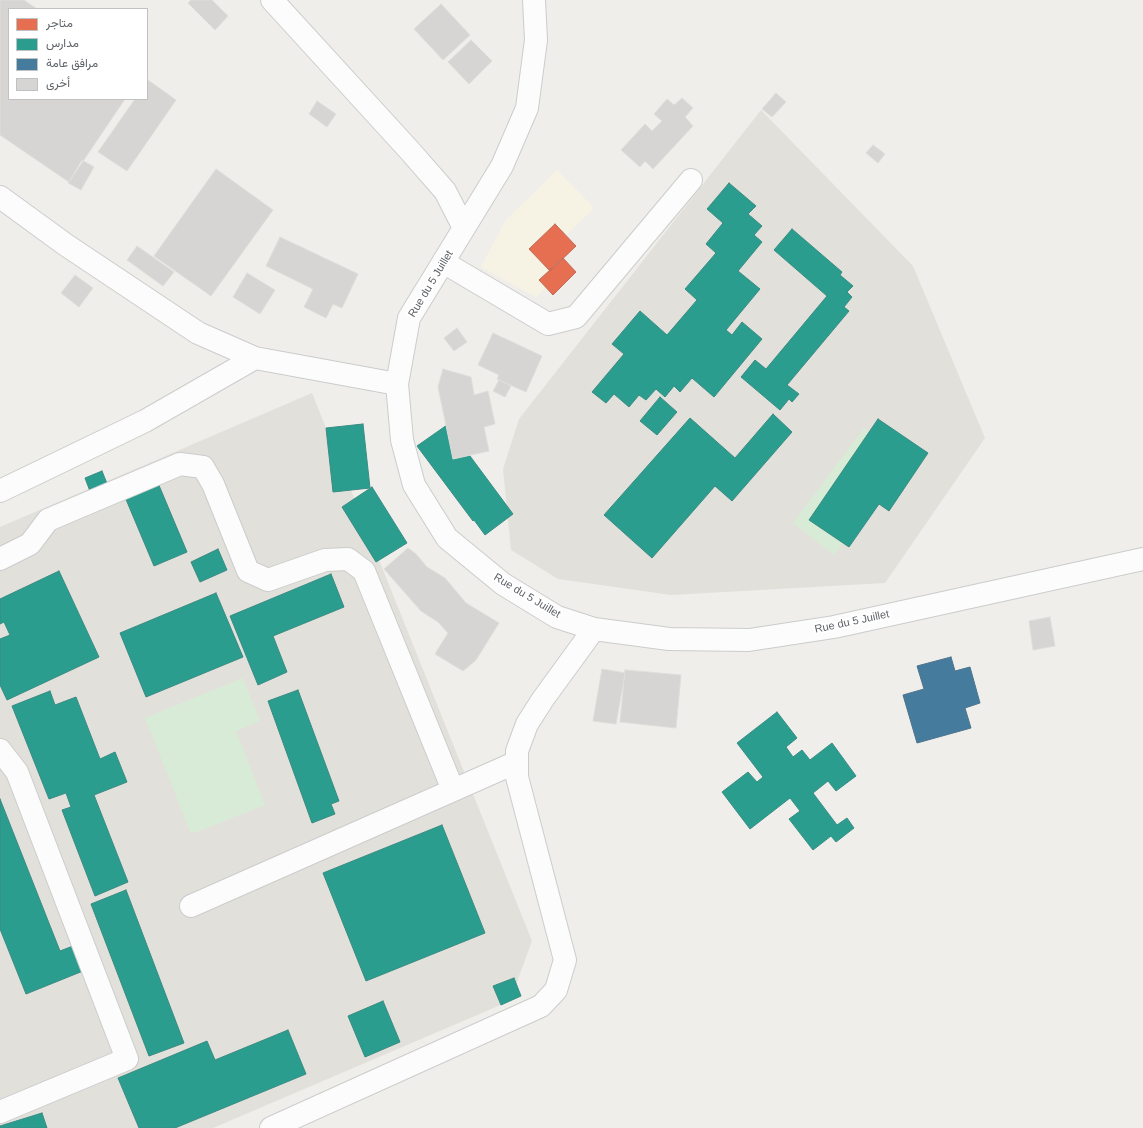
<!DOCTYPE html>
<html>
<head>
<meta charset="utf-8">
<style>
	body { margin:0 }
	#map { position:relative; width:1143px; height:1128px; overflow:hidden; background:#efeeea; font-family:Helvetica,Vazirmatn,sans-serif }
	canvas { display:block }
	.legend { position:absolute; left:8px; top:8px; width:140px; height:92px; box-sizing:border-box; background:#fff; border:1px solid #bfc1c3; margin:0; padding:5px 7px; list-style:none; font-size:12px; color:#5f6368 }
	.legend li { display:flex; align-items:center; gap:8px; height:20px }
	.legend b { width:20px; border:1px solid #bfc1c3 }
</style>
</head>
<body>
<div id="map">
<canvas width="1143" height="1128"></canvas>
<ul class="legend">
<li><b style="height:11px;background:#e76f51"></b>متاجر</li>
<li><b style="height:11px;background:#2a9d8f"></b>مدارس</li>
<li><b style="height:11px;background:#457b9d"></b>مرافق عامة</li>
<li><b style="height:11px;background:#d6d5d3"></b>أخرى</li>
</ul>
</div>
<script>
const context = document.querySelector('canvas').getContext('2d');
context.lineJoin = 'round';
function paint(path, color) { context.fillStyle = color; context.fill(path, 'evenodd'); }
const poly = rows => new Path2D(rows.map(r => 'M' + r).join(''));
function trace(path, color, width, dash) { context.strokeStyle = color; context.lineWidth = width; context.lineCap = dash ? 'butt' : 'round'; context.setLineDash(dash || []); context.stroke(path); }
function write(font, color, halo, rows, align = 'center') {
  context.font = font + ' Helvetica,sans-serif'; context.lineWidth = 4; context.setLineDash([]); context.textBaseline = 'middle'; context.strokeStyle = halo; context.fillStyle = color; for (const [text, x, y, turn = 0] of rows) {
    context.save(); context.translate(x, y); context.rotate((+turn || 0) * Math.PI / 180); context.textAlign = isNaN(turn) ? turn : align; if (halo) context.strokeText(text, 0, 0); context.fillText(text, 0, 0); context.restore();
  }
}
paint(poly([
	[557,170,594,208,545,256,561,272,536,297,481,267,506,220]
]), '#f7f3e4');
paint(poly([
	[761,110,913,266,985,438,885,583,671,595,558,579,511,550,503,469,519,419],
	[312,393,532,941,510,1001,213,1128,0,1128,0,527]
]), '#e2e0da');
paint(poly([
	[864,428,906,460,834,555,793,523],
	[243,678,260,721,236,731,265,805,191,834,145,718]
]), '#d8ebd6');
const shops = poly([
	[555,224,576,246,550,271,529,249,555,224],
	[563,258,576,272,553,295,539,280,563,258]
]);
paint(shops, '#e76f51');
trace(shops, '#be6b58', 1);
const schools = poly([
	[729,183,756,206,748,214,762,226,754,235,762,242,738,271,760,289,726,330,732,335,742,322,762,339,714,397,692,378,680,392,674,386,665,397,656,389,646,400,639,395,629,407,614,394,606,403,592,392,624,354,612,344,640,311,667,335,697,300,685,289,716,253,706,244,723,223,707,209,729,183],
	[792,229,842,272,840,275,853,286,847,292,852,297,844,307,849,311,787,385,799,394,792,402,789,399,780,410,741,377,755,360,766,369,827,296,774,250,792,229],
	[660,397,677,412,657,435,640,421,660,397],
	[773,414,792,432,732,501,715,486,652,558,604,515,690,418,735,458,773,414],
	[878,419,928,453,889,511,879,504,849,547,809,520,878,419],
	[363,424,370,488,333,492,326,428,363,424],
	[447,425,513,514,485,535,474,520,473,521,417,446,447,425],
	[102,471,108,486,91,494,85,478,102,471],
	[158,483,187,552,154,566,125,497,158,483],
	[372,487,407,543,376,562,342,507,372,487],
	[218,549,227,570,200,582,191,562,218,549],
	[59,571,99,657,7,700,0,685,0,639,10,635,4,622,0,624,0,599,59,571],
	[331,574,344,607,273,636,287,672,258,685,230,616,331,574],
	[216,593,243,657,146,697,120,633,216,593],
	[298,690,339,801,331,804,335,814,312,823,268,701,298,690],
	[50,691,55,705,76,697,100,759,115,752,127,782,94,795,128,882,95,896,62,810,71,807,66,793,49,799,12,706,50,691],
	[777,712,797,738,786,747,793,757,802,750,810,760,832,743,856,776,836,791,828,781,813,793,837,825,847,818,854,828,836,842,831,836,813,850,789,819,800,811,790,798,750,829,722,792,748,772,757,782,763,777,737,743,777,712],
	[0,799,60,951,73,946,83,971,26,994,0,929,0,799],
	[442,825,485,933,366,981,323,873,442,825],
	[126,890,184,1043,149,1056,91,904,126,890],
	[514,978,521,996,501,1005,493,986,514,978],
	[383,1001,400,1042,365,1057,348,1016,383,1001],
	[288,1030,306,1074,175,1128,139,1128,118,1078,207,1041,215,1060,288,1030],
	[42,1113,47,1128,0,1128,0,1126,42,1113]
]);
paint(schools, '#2a9d8f');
trace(schools, '#3a8c83', 1);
const public = poly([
	[951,657,955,671,970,667,980,703,965,708,971,728,917,743,903,695,924,689,917,666,951,657]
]);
paint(public, '#457b9d');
trace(public, '#4d748d', 1);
const building = poly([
	[0,0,24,0,37,9,9,9,9,99,125,99,69,182,0,135,0,0],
	[191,0,212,0,228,16,215,30,188,3,191,0],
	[441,4,470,35,443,60,414,29,441,4],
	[471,40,492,61,469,84,448,62,471,40],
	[148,80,176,100,127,171,98,152,135,99,147,99,148,80],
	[776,93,786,102,772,117,762,109,776,93],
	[682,98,693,108,685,117,693,126,653,169,645,161,640,167,621,150,645,124,652,131,662,121,654,114,667,99,674,105,682,98],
	[317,101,336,114,327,127,309,114,317,101],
	[873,145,885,154,878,163,866,153,873,145],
	[82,160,94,167,81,190,68,183,82,160],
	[216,169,273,210,211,296,154,256,216,169],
	[280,237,358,274,342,308,333,304,326,318,304,307,313,289,266,266,280,237],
	[137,246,174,272,163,286,127,260,137,246],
	[247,273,275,290,260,314,233,297,247,273],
	[75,275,93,288,79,307,61,293,75,275],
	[457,328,467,342,454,351,444,338,457,328],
	[493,333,542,356,526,392,497,379,499,375,478,365,493,333],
	[443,369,471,377,474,395,488,391,495,424,484,427,489,451,453,459,438,387,443,369],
	[499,380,511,386,505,397,493,391,499,380],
	[408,548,416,554,427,567,445,578,466,603,499,623,476,660,463,671,435,654,448,633,438,622,421,611,384,569,408,548],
	[1050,617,1055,646,1033,650,1029,621,1050,617],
	[602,669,625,673,616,724,593,721,602,669],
	[625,670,681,675,676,728,620,722,625,670]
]);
paint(building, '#d6d5d3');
trace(building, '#deddd9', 1);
const minor = poly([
	[272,0,410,151,445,191,464,228],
	[534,0,536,40,527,108,502,166,409,318,397,384,402,440,414,485,447,538,503,584,557,617,594,629,669,639,749,640,834,627,1143,559],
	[0,197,66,245,198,333,255,358,397,384],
	[443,262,548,324,576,317,691,180],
	[0,491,145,421,255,358],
	[0,559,30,544,48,520,180,464,203,467,213,484,248,571,268,580,325,560,348,559,364,571,453,790],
	[0,750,17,772,127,1059,0,1112],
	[191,906,517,762],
	[271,1128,541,1006,556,990,565,960,517,777,517,751,527,724,543,699,594,629]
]);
trace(minor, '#cbcccc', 24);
trace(minor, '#fdfcfc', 22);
write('11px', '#5f6368', '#fff', [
	["Rue du 5 Juillet",431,284,-59],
	["Rue du 5 Juillet",527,596,31],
	["Rue du 5 Juillet",852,622,-12]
]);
</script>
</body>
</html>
